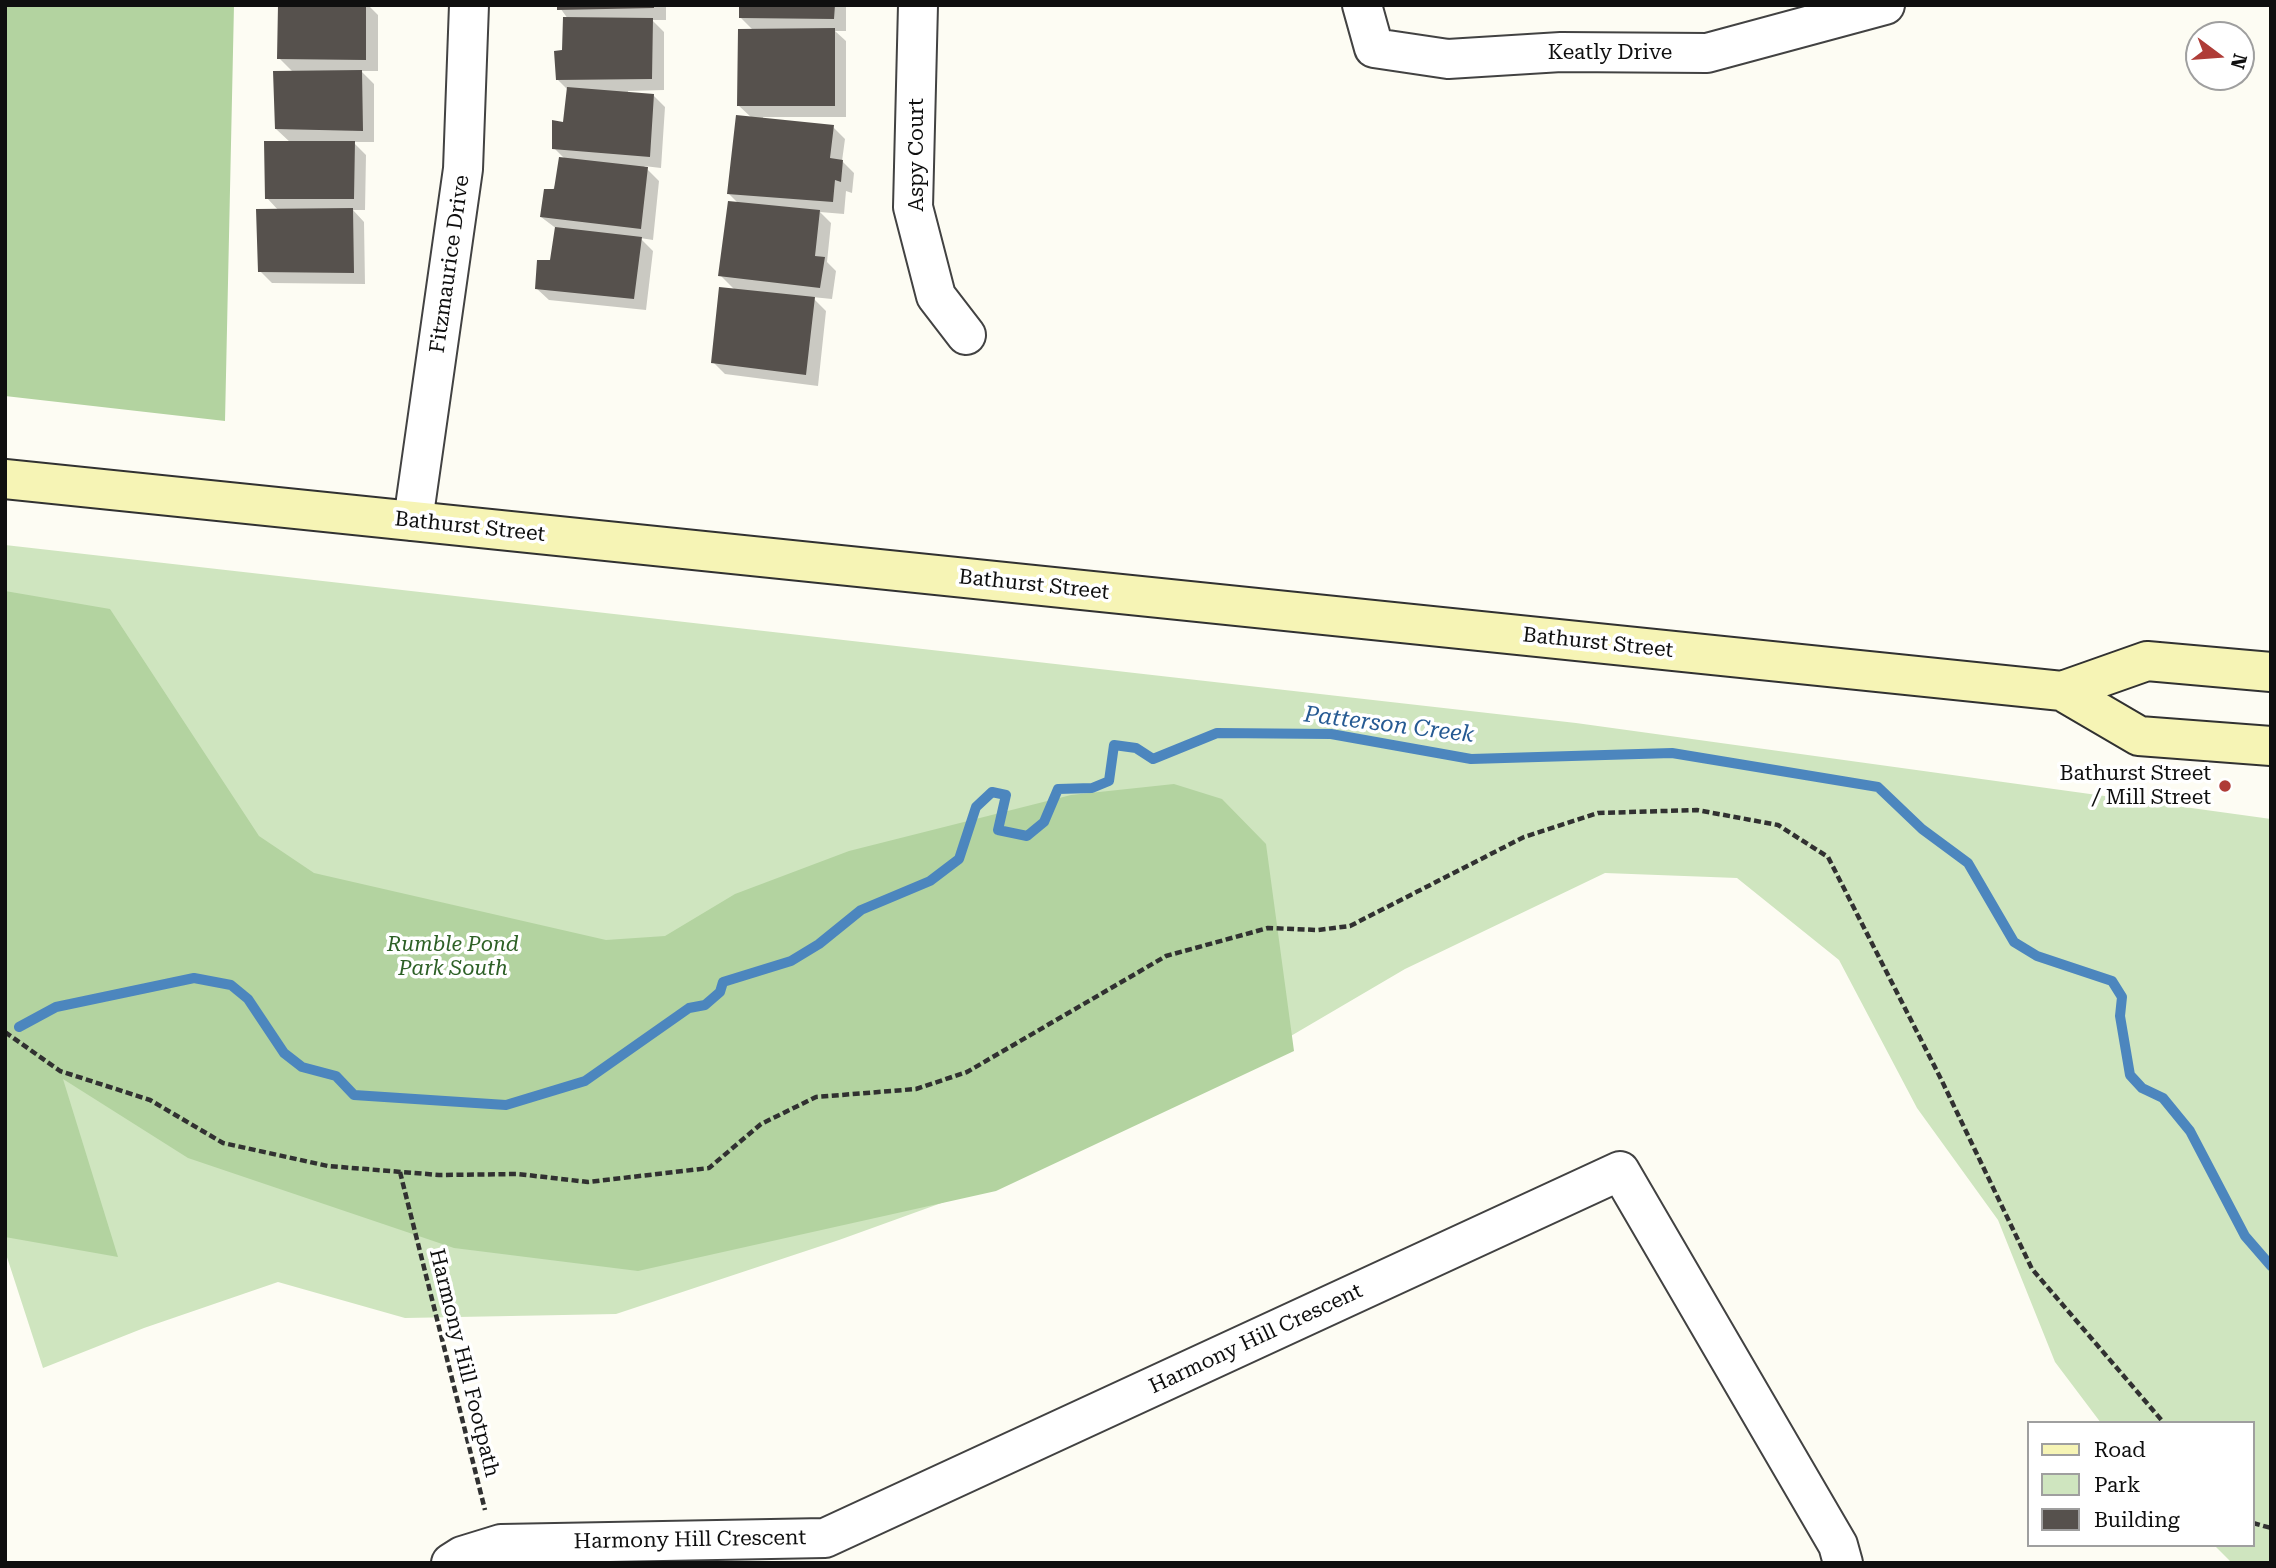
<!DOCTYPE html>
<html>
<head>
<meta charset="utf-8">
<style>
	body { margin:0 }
	#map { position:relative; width:2276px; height:1568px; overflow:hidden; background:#fdfcf3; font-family:"Roboto Serif",serif }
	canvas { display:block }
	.frame { position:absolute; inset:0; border:7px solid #0f0f0f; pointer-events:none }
	.legend { position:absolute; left:2027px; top:1421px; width:228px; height:126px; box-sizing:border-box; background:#fff; border:2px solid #9f9f9f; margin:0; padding:9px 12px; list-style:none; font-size:21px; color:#0f0f0f }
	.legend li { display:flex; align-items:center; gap:14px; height:35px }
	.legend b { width:35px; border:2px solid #9f9f9f }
	.north { position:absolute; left:2185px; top:21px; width:70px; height:70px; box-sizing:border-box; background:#fff; border:2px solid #9f9f9f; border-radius:50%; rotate:106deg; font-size:19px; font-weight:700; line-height:28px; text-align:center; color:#0f0f0f }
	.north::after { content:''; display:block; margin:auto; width:24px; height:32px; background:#af3c37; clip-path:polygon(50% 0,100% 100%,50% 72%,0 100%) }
</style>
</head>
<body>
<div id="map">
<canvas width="2276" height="1568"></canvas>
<div class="frame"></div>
<ul class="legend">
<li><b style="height:9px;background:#f6f4b5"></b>Road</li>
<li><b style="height:19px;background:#cfe5bf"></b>Park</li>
<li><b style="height:19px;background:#56514d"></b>Building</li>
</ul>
<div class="north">N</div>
</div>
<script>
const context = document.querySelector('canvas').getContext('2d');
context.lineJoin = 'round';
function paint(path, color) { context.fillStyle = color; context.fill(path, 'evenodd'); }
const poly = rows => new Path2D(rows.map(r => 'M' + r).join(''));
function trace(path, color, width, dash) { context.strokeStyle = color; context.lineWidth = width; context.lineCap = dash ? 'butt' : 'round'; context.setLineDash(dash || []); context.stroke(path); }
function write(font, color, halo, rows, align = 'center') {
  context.font = font + ' "Roboto Serif",serif'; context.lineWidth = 7; context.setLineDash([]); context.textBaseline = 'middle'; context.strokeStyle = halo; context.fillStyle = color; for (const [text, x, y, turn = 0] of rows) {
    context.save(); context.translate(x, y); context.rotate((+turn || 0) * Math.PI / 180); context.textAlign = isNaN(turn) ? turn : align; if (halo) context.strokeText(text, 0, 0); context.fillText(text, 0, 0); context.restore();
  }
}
paint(poly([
	[5,545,1576,723,2271,819,2271,1563,2232,1563,2214,1545,2253,1545,2253,1423,2101,1423,2055,1362,1998,1220,1917,1108,1839,960,1737,878,1605,873,1405,969,1284,1040,1033,1170,839,1240,616,1314,405,1318,278,1282,144,1328,43,1368,5,1251]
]), '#cfe5bf');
paint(poly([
	[5,5,234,5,225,421,5,396],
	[5,591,110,609,259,836,314,873,606,940,665,936,735,894,849,851,1071,795,1174,784,1222,799,1266,844,1294,1051,996,1191,638,1271,454,1248,188,1158,63,1079,118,1257,5,1237]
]), '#b3d3a0');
paint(poly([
	[280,5,368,5,378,15,378,71,361,71,374,84,374,142,353,142,366,155,365,210,353,210,364,222,365,284,272,283,260,271,279,211,267,198,291,143,276,129,293,72,279,58],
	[558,5,666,5,666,20,652,20,664,32,664,90,628,91,628,93,653,95,665,107,661,168,644,166,659,181,653,240,640,238,653,251,646,310,549,300,536,288,552,261,557,229,541,217,566,160,554,148,565,124,568,90,557,79,568,19],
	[740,5,846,5,846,31,835,31,846,41,846,117,763,117,763,119,833,127,845,139,842,161,854,173,852,193,846,191,844,214,820,212,831,223,827,262,836,271,832,299,812,297,826,311,818,386,725,374,713,362,735,290,720,275,739,204,729,194,752,118,738,105,753,30,741,18]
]), '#0003');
trace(poly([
	[19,1027,56,1007,194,978,231,985,248,999,284,1053,302,1067,336,1076,354,1095,506,1105,585,1081,689,1008,705,1005,720,992,723,982,791,961,819,944,861,910,930,881,959,859,976,807,992,792,1006,795,998,830,1027,836,1044,822,1058,789,1092,788,1109,781,1114,745,1136,748,1153,759,1217,733,1331,734,1471,759,1672,753,1878,787,1922,829,1968,863,2014,942,2037,956,2112,981,2122,997,2120,1016,2130,1075,2142,1088,2163,1098,2190,1131,2245,1236,2271,1266]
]), '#4c86be', 10);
paint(poly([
	[278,5,366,5,366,60,277,59],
	[557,5,654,5,654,8,557,10],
	[739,5,835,5,834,19,739,18],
	[563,17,653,18,652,79,556,80,554,51,562,50],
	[835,28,835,106,737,106,738,29],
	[362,70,363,131,275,129,273,71],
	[567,87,654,94,650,157,552,149,552,120,563,122],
	[736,115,834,125,830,158,843,160,841,182,835,180,833,202,727,194],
	[264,141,355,141,354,199,265,199],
	[559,157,648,167,641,229,540,217,544,189,554,189],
	[728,201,820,210,815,256,825,257,820,288,718,276],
	[353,208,354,273,258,272,256,209],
	[555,227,642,237,634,299,535,289,537,260,550,260],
	[719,287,815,297,806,375,711,363]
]), '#56514d');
const street = poly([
	[918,5,913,207,936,296,966,335],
	[1362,5,1374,48,1448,59,1561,52,1707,53,1885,5],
	[413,521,463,169,469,5],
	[451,1563,462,1556,501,1544,825,1538,1620,1171,1838,1545,1843,1563]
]);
const secondary = poly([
	[5,479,2062,691,2139,736,2271,746],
	[2062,691,2147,661,2271,672]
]);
trace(street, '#424242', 42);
trace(secondary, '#313131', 42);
trace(poly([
	[5,1032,60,1071,150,1100,223,1143,328,1166,439,1175,518,1174,588,1182,709,1168,761,1124,816,1097,916,1089,967,1072,1166,956,1268,928,1318,930,1350,926,1524,837,1598,813,1697,810,1778,825,1828,857,1941,1079,2032,1269,2164,1423],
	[400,1172,485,1510],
	[2253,1523,2271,1528]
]), '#313131', 4.5, [7, 3.5]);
trace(street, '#fff', 38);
trace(secondary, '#f6f4b5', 38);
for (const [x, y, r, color] of [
	[2225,786,7,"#af3c37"]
]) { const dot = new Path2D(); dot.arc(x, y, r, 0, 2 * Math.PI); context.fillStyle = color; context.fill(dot); trace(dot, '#fff', 2.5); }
write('21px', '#0f0f0f', '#fff', [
	["Keatly Drive",1610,53],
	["Aspy Court",917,155,-90],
	["Fitzmaurice Drive",450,264,-82],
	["Bathurst Street",470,527,6],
	["Bathurst Street",1034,585,6],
	["Bathurst Street",1598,643,6],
	["Harmony Hill Crescent",1256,1339,-25],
	["Harmony Hill Footpath",464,1363,76],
	["Harmony Hill Crescent",690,1540,-1]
]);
write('21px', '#0f0f0f', '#fff', [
	["Bathurst Street",2211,774],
	["/ Mill Street",2211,798]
], 'right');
write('italic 21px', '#2d6026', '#fff', [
	["Rumble Pond",453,945],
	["Park South",453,969]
]);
write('italic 23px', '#265a93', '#fff', [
	["Patterson Creek",1389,725,7]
]);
</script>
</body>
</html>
